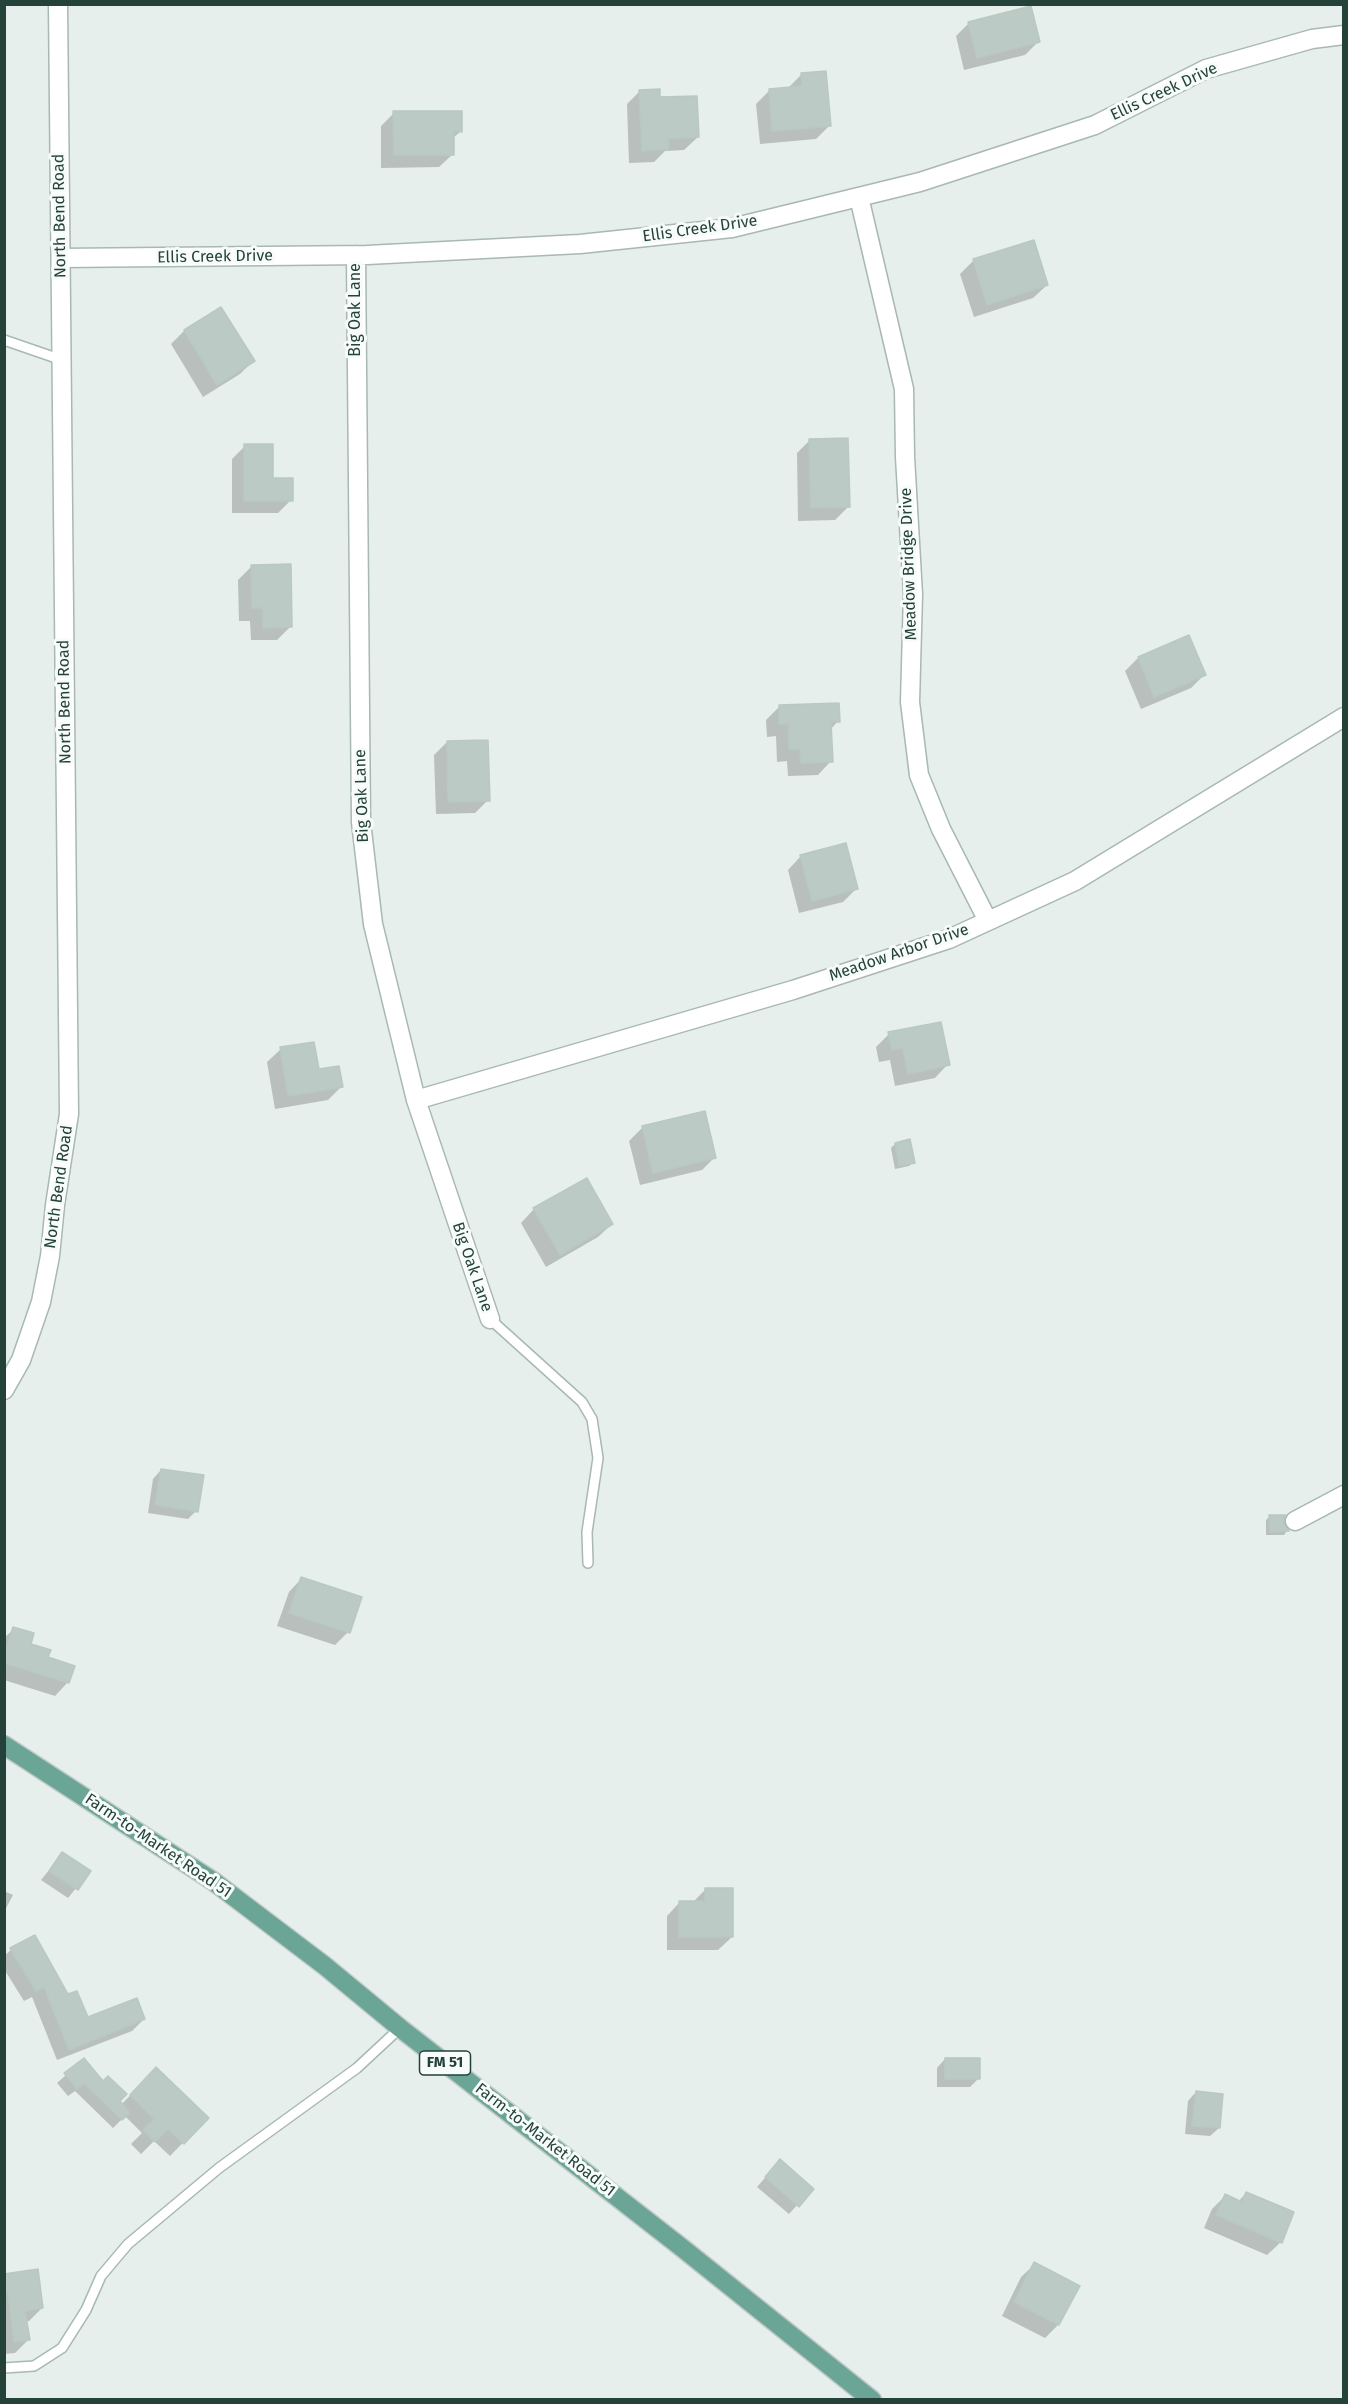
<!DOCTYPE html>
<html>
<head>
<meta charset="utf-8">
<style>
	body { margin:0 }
	#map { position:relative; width:1348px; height:2404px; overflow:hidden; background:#e6efeb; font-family:"Fira Sans",sans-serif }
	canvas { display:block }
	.frame { position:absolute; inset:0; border:6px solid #24423a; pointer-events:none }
</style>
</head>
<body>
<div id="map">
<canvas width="1348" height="2404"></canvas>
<div class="frame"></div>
</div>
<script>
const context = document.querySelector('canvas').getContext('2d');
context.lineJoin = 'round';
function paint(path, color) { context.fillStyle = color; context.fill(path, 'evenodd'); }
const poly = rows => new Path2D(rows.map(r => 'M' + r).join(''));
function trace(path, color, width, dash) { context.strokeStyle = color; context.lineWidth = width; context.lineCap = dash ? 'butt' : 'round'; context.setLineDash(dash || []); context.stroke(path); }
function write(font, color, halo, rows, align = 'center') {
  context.font = font + ' "Fira Sans",sans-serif'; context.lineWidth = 6; context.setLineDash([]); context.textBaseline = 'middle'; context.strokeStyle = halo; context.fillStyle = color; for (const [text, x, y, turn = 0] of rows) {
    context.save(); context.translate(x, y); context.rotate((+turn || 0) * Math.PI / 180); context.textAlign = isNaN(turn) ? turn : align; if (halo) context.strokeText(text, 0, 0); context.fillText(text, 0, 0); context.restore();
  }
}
paint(poly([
	[969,23,1038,42,1025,55,964,70,956,36],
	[802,74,829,126,816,139,760,144,756,104,770,90,789,87],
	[640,91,659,99,698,137,684,150,665,151,654,162,629,163,627,104],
	[394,113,461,131,452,139,453,154,439,167,381,168,381,126],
	[974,260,1047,285,1033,298,974,317,960,274],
	[221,309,253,361,240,374,203,397,171,344,184,331],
	[810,440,848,507,835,520,798,521,797,453],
	[245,446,271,479,291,500,278,513,232,513,232,459],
	[252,566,290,627,277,640,251,640,250,621,239,621,238,580],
	[1188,637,1204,675,1191,688,1141,709,1125,671,1138,658],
	[779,707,838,721,830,730,831,761,818,775,788,776,787,761,777,762,776,736,767,737,766,720],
	[447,742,488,800,475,813,436,814,434,755],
	[801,856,856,889,843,902,799,913,788,870],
	[889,1034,948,1064,935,1078,895,1086,890,1060,879,1062,876,1047],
	[281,1049,317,1071,341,1087,328,1100,275,1109,267,1062],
	[642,1128,715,1157,702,1170,640,1185,629,1141],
	[895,1144,913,1163,909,1166,895,1169,891,1148],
	[534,1209,612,1224,598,1237,546,1267,521,1223],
	[161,1470,196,1511,188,1519,148,1513,153,1479],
	[1270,1516,1282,1521,1287,1531,1284,1535,1266,1535,1266,1520],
	[302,1578,348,1632,335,1645,277,1626,289,1592],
	[14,1629,29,1645,46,1658,68,1682,55,1696,4,1680,4,1638],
	[62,1854,89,1872,68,1898,41,1880],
	[706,1889,732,1937,718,1950,667,1950,667,1916,680,1902,692,1903],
	[4,1891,13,1895,4,1912],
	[11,1950,67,1996,87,2019,144,2019,132,2031,57,2060,32,1997,24,2001,4,1969,4,1956],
	[945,2059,978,2079,970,2087,937,2087,937,2068],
	[83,2060,121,2105,142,2083,207,2118,170,2156,154,2141,141,2154,131,2144,142,2133,125,2116,113,2128,75,2091,68,2096,57,2083],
	[1196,2092,1219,2128,1210,2136,1185,2134,1188,2101],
	[772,2170,812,2189,789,2214,757,2187],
	[1246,2193,1281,2242,1267,2255,1204,2228,1212,2209,1225,2196,1238,2202],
	[1035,2264,1078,2286,1058,2325,1045,2338,1002,2316,1021,2277],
	[4,2276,42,2308,29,2321,25,2322,28,2340,15,2353,4,2354]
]), '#0003');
const building = poly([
	[1031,6,1040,42,977,58,968,22,1031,6],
	[826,71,831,126,772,131,769,89,802,86,801,73,826,71],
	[660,89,660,97,697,96,699,137,668,139,669,149,642,151,639,90,660,89],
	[393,111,462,111,462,132,454,131,454,155,394,155,393,111],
	[1034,240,1048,285,987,305,973,259,1034,240],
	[221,307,255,361,217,385,184,330,221,307],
	[848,438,850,507,811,508,809,439,848,438],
	[244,444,273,444,273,478,293,478,293,501,244,501,244,444],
	[291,564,292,627,263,628,263,608,252,608,251,565,291,564],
	[1189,635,1206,675,1154,697,1138,657,1189,635],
	[839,703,840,722,831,722,833,762,801,763,800,749,789,749,789,724,779,724,779,705,839,703],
	[488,740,490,801,448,802,447,741,488,740],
	[846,843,858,889,812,901,800,855,846,843],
	[941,1022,950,1065,908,1074,903,1048,892,1050,888,1032,941,1022],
	[314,1042,319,1069,339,1066,343,1087,288,1096,280,1047,314,1042],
	[705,1111,716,1158,653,1173,642,1126,705,1111],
	[910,1139,915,1163,899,1166,895,1143,910,1139],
	[587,1178,613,1224,560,1255,533,1208,587,1178],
	[161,1469,204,1475,198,1512,155,1505,161,1469],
	[1269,1515,1286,1515,1284,1521,1289,1531,1270,1532,1269,1515],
	[301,1577,362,1597,350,1633,289,1613,301,1577],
	[13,1627,34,1633,31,1644,51,1650,48,1657,75,1666,69,1683,4,1663,4,1656,13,1627],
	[62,1852,91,1871,78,1890,49,1871,62,1852],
	[705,1888,733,1888,733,1937,679,1937,679,1901,705,1901,705,1888],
	[35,1935,68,1994,77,1991,88,2017,137,1998,145,2019,69,2050,44,1987,36,1991,10,1948,35,1935],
	[84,2058,103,2081,108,2076,127,2094,120,2101,130,2113,122,2120,84,2083,77,2089,64,2073,84,2058],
	[945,2058,980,2058,980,2079,945,2079,945,2058],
	[156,2067,209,2118,184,2144,168,2129,155,2142,143,2130,154,2119,130,2095,156,2067],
	[1196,2091,1223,2094,1220,2128,1192,2126,1196,2091],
	[780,2159,814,2189,799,2207,765,2177,780,2159],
	[1246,2192,1294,2212,1282,2243,1216,2215,1225,2194,1242,2202,1246,2192],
	[1034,2262,1080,2286,1059,2325,1014,2302,1034,2262],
	[38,2269,43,2308,25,2311,30,2340,14,2342,8,2293,4,2293,4,2274,38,2269]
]);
paint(building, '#bbcac4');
trace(building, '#b8c9c2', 1.5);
const service = poly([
	[4,340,62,360],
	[490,1319,582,1402,592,1419,598,1458,587,1532,588,1563],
	[4,2368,34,2366,62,2348,86,2310,101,2276,128,2244,219,2168,357,2068,400,2028]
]);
const minor = poly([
	[859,197,904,389,905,457,913,594,910,702,919,775,941,829,988,921],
	[356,255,361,822,373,924,416,1100,490,1319],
	[61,258,367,255,580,244,732,228,920,182,1095,125,1206,69,1312,39,1344,35],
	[416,1100,793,990,949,939,1075,881,1344,717],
	[1295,1521,1344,1495]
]);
const tertiary = poly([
	[4,1390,21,1360,41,1302,50,1256,55,1205,69,1114,58,4]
]);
const primary = poly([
	[4,1745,213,1881,325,1966,400,2028,681,2247,872,2400]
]);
trace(service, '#a8b8b2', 12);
trace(minor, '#a8b8b2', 21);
trace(tertiary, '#a8b8b2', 21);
trace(primary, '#c2cac8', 21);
trace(service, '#fff', 9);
trace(minor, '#fff', 18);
trace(tertiary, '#fff', 18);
trace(primary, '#6aa596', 18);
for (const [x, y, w] of [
	[445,2063,51]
]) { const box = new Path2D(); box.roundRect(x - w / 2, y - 12, w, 24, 4.5); context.fillStyle = '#f7fbf9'; context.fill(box); trace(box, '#24423a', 1.5); }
write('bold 15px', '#24423a', null, [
	["FM 51",445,2063]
]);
write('16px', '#24423a', '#f7fbf9', [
	["Ellis Creek Drive",1164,92,-25],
	["North Bend Road",60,216,-91],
	["Ellis Creek Drive",700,229,-8],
	["Ellis Creek Drive",215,257,-1],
	["Big Oak Lane",356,310,-90],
	["Meadow Bridge Drive",909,564,-92],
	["North Bend Road",65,702,-91],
	["Big Oak Lane",362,796,-92],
	["Meadow Arbor Drive",899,953,-19],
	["North Bend Road",59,1187,-82],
	["Big Oak Lane",472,1267,71],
	["Farm-to-Market Road 51",158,1846,34],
	["Farm-to-Market Road 51",545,2140,38]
]);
</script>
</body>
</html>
